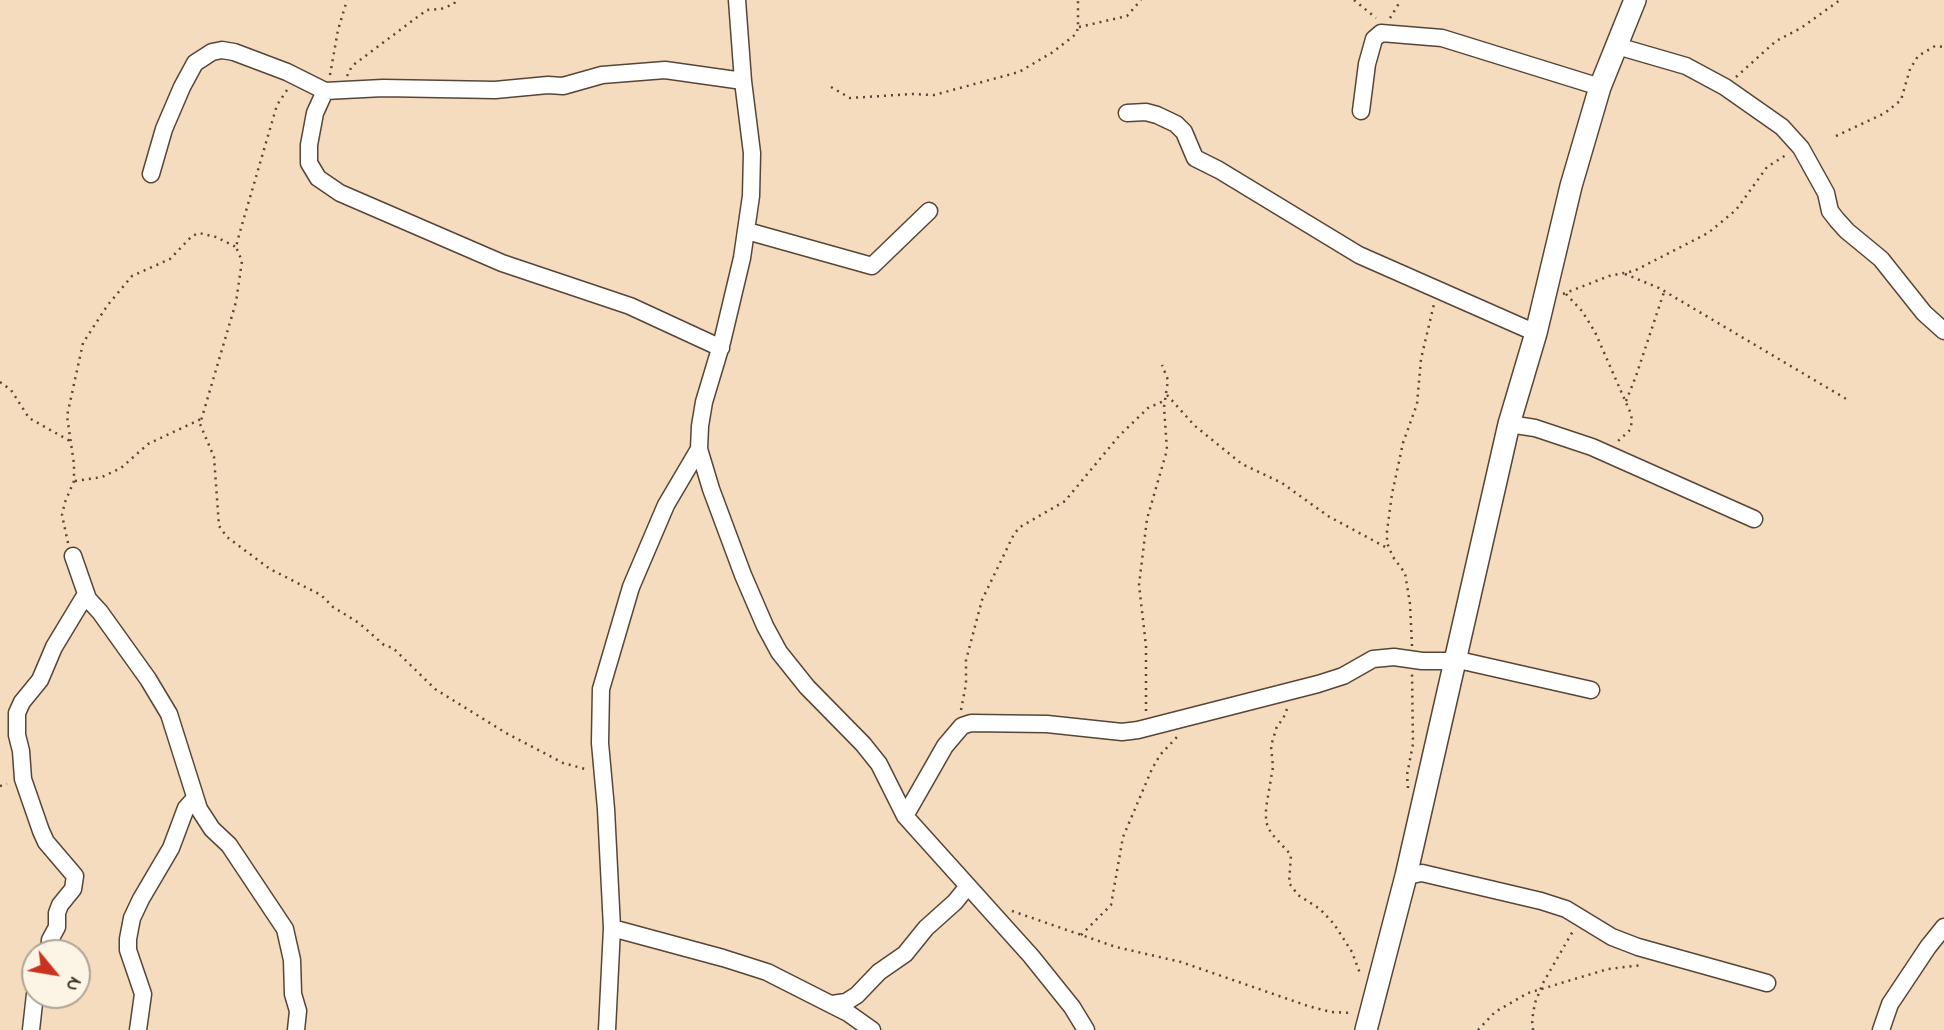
<!DOCTYPE html>
<html>
<head>
<meta charset="utf-8">
<style>
	body { margin:0 }
	#map { position:relative; width:1944px; height:1030px; overflow:hidden; background:#f5dcbf; font-family:"Indie Flower",sans-serif }
	canvas { display:block }
	.north { position:absolute; left:21px; top:939px; width:70px; height:70px; box-sizing:border-box; background:#fcf5e5; border:2px solid #afa495; border-radius:50%; rotate:120deg; font-size:19px; font-weight:700; line-height:28px; text-align:center; color:#3b2a1e }
	.north::after { content:''; display:block; margin:auto; width:24px; height:32px; background:#c8321e; clip-path:polygon(50% 0,100% 100%,50% 72%,0 100%) }
</style>
</head>
<body>
<div id="map">
<canvas width="1944" height="1030"></canvas>
<div class="north">N</div>
</div>
<script>
const context = document.querySelector('canvas').getContext('2d');
context.lineJoin = 'round';
const poly = rows => new Path2D(rows.map(r => 'M' + r).join(''));
function trace(path, color, width, dash) { context.strokeStyle = color; context.lineWidth = width; context.lineCap = dash ? 'butt' : 'round'; context.setLineDash(dash || []); context.stroke(path); }
const minor = poly([
	[737,0,743,81,752,153,751,196,742,258,722,342,704,402,700,426,699,449,711,489,743,575,765,626,779,652,807,687,863,744,879,764,905,816,1031,956,1072,1007,1086,1030],
	[1617,46,1686,66,1725,87,1782,127,1801,148,1826,193,1830,211,1837,220,1847,231,1881,259,1924,313,1944,331],
	[325,91,315,113,309,145,309,163,318,178,340,193,502,263,630,306,721,348],
	[1361,111,1367,64,1374,39,1381,33,1442,38,1600,87],
	[1127,113,1146,112,1157,115,1176,124,1184,132,1195,158,1219,170,1359,255,1536,333],
	[151,174,164,129,182,87,195,63,212,52,222,50,234,52,287,72,325,91,383,88,495,90,548,85,563,86,602,75,665,70,743,81],
	[747,231,872,266,929,211],
	[1509,424,1535,428,1592,447,1754,519],
	[73,556,88,599,100,612,148,679,169,714,199,809,212,829,229,845,285,929,292,960,293,994,298,1011,296,1030],
	[1454,659,1591,690],
	[905,816,945,746,962,726,971,723,1047,724,1122,732,1138,730,1318,684,1343,676,1373,659,1394,657,1422,661,1453,661],
	[1406,876,1422,873,1541,901,1566,909,1612,937,1638,947,1767,983],
	[612,928,723,958,767,972,848,1013,872,1030],
	[49,953,50,940,57,927,57,913,60,905,73,889,75,876,46,842,41,831,23,779,21,751,17,735,17,713,22,702,40,680,54,647,86,594],
	[832,1004,846,1002,857,995,879,972,905,954,926,928,955,902,968,886],
	[31,1030,35,994],
	[138,1030,143,994,128,950,128,939,132,918,141,899,171,848,186,808,195,798],
	[607,1030,612,928,606,809,600,743,601,689,631,587,666,505,699,449],
	[1881,1030,1890,1004,1928,947,1944,927]
]);
const tertiary = poly([
	[1366,1030,1406,876,1509,424,1536,333,1571,186,1600,87,1635,0]
]);
trace(minor, '#574536', 19);
trace(tertiary, '#574536', 24);
trace(poly([
	[1354,0,1376,18],
	[1390,18,1401,0],
	[1079,27,1127,16,1141,0],
	[330,75,338,30,347,0],
	[347,76,352,66,416,18,427,10,441,9,454,4,456,0],
	[1736,77,1776,41,1801,28,1840,0],
	[831,87,850,98,912,94,934,95,1019,72,1053,52,1076,34,1078,28,1078,0],
	[287,90,277,105,239,235,236,247,242,261,236,302,200,424,214,457,219,526,227,537,270,569,321,595,333,607,359,623,384,645,393,648,435,689,506,733,563,763,589,770],
	[1836,136,1885,113,1901,100,1910,69,1918,56,1935,46,1944,47],
	[1625,274,1659,288,1848,400],
	[1563,294,1609,276,1634,271,1708,233,1736,210,1767,167,1786,155],
	[1566,294,1582,311,1595,332,1631,414,1632,421,1630,430,1617,442],
	[0,382,11,390,29,418,70,441],
	[1167,395,1195,426,1242,464,1282,483,1328,516,1389,549],
	[1626,401,1636,376,1664,292],
	[75,481,102,477,121,468,148,444,201,419],
	[68,543,62,515,65,502,74,481,74,464,67,416,83,343,107,306,132,276,170,259,192,236,199,233,216,237,236,247],
	[1412,646,1410,604,1405,573,1393,557,1387,543,1387,531,1392,494,1403,443,1417,404,1421,359,1434,304],
	[1287,709,1283,719,1277,726,1271,746,1273,767,1266,808,1266,822,1271,833,1291,855,1289,883,1298,895,1320,909,1334,924,1352,952,1361,976],
	[961,710,966,684,966,660,982,600,1014,534,1020,527,1065,501,1119,436,1148,408,1166,400],
	[1146,711,1146,646,1139,585,1147,519,1167,450,1164,407,1168,380,1162,365],
	[0,786,7,784],
	[1408,788,1407,775,1413,744,1412,673],
	[1012,911,1116,947,1181,962,1308,1006,1331,1012,1353,1013],
	[1081,935,1111,905,1123,837,1152,769,1160,755,1177,737],
	[1478,1030,1495,1012,1528,993,1608,969,1643,965],
	[1533,1030,1532,1020,1535,1003,1543,983,1573,931]
]), '#574536', 2.5, [2, 5]);
trace(minor, '#fff', 16);
trace(tertiary, '#fff', 21);
</script>
</body>
</html>
